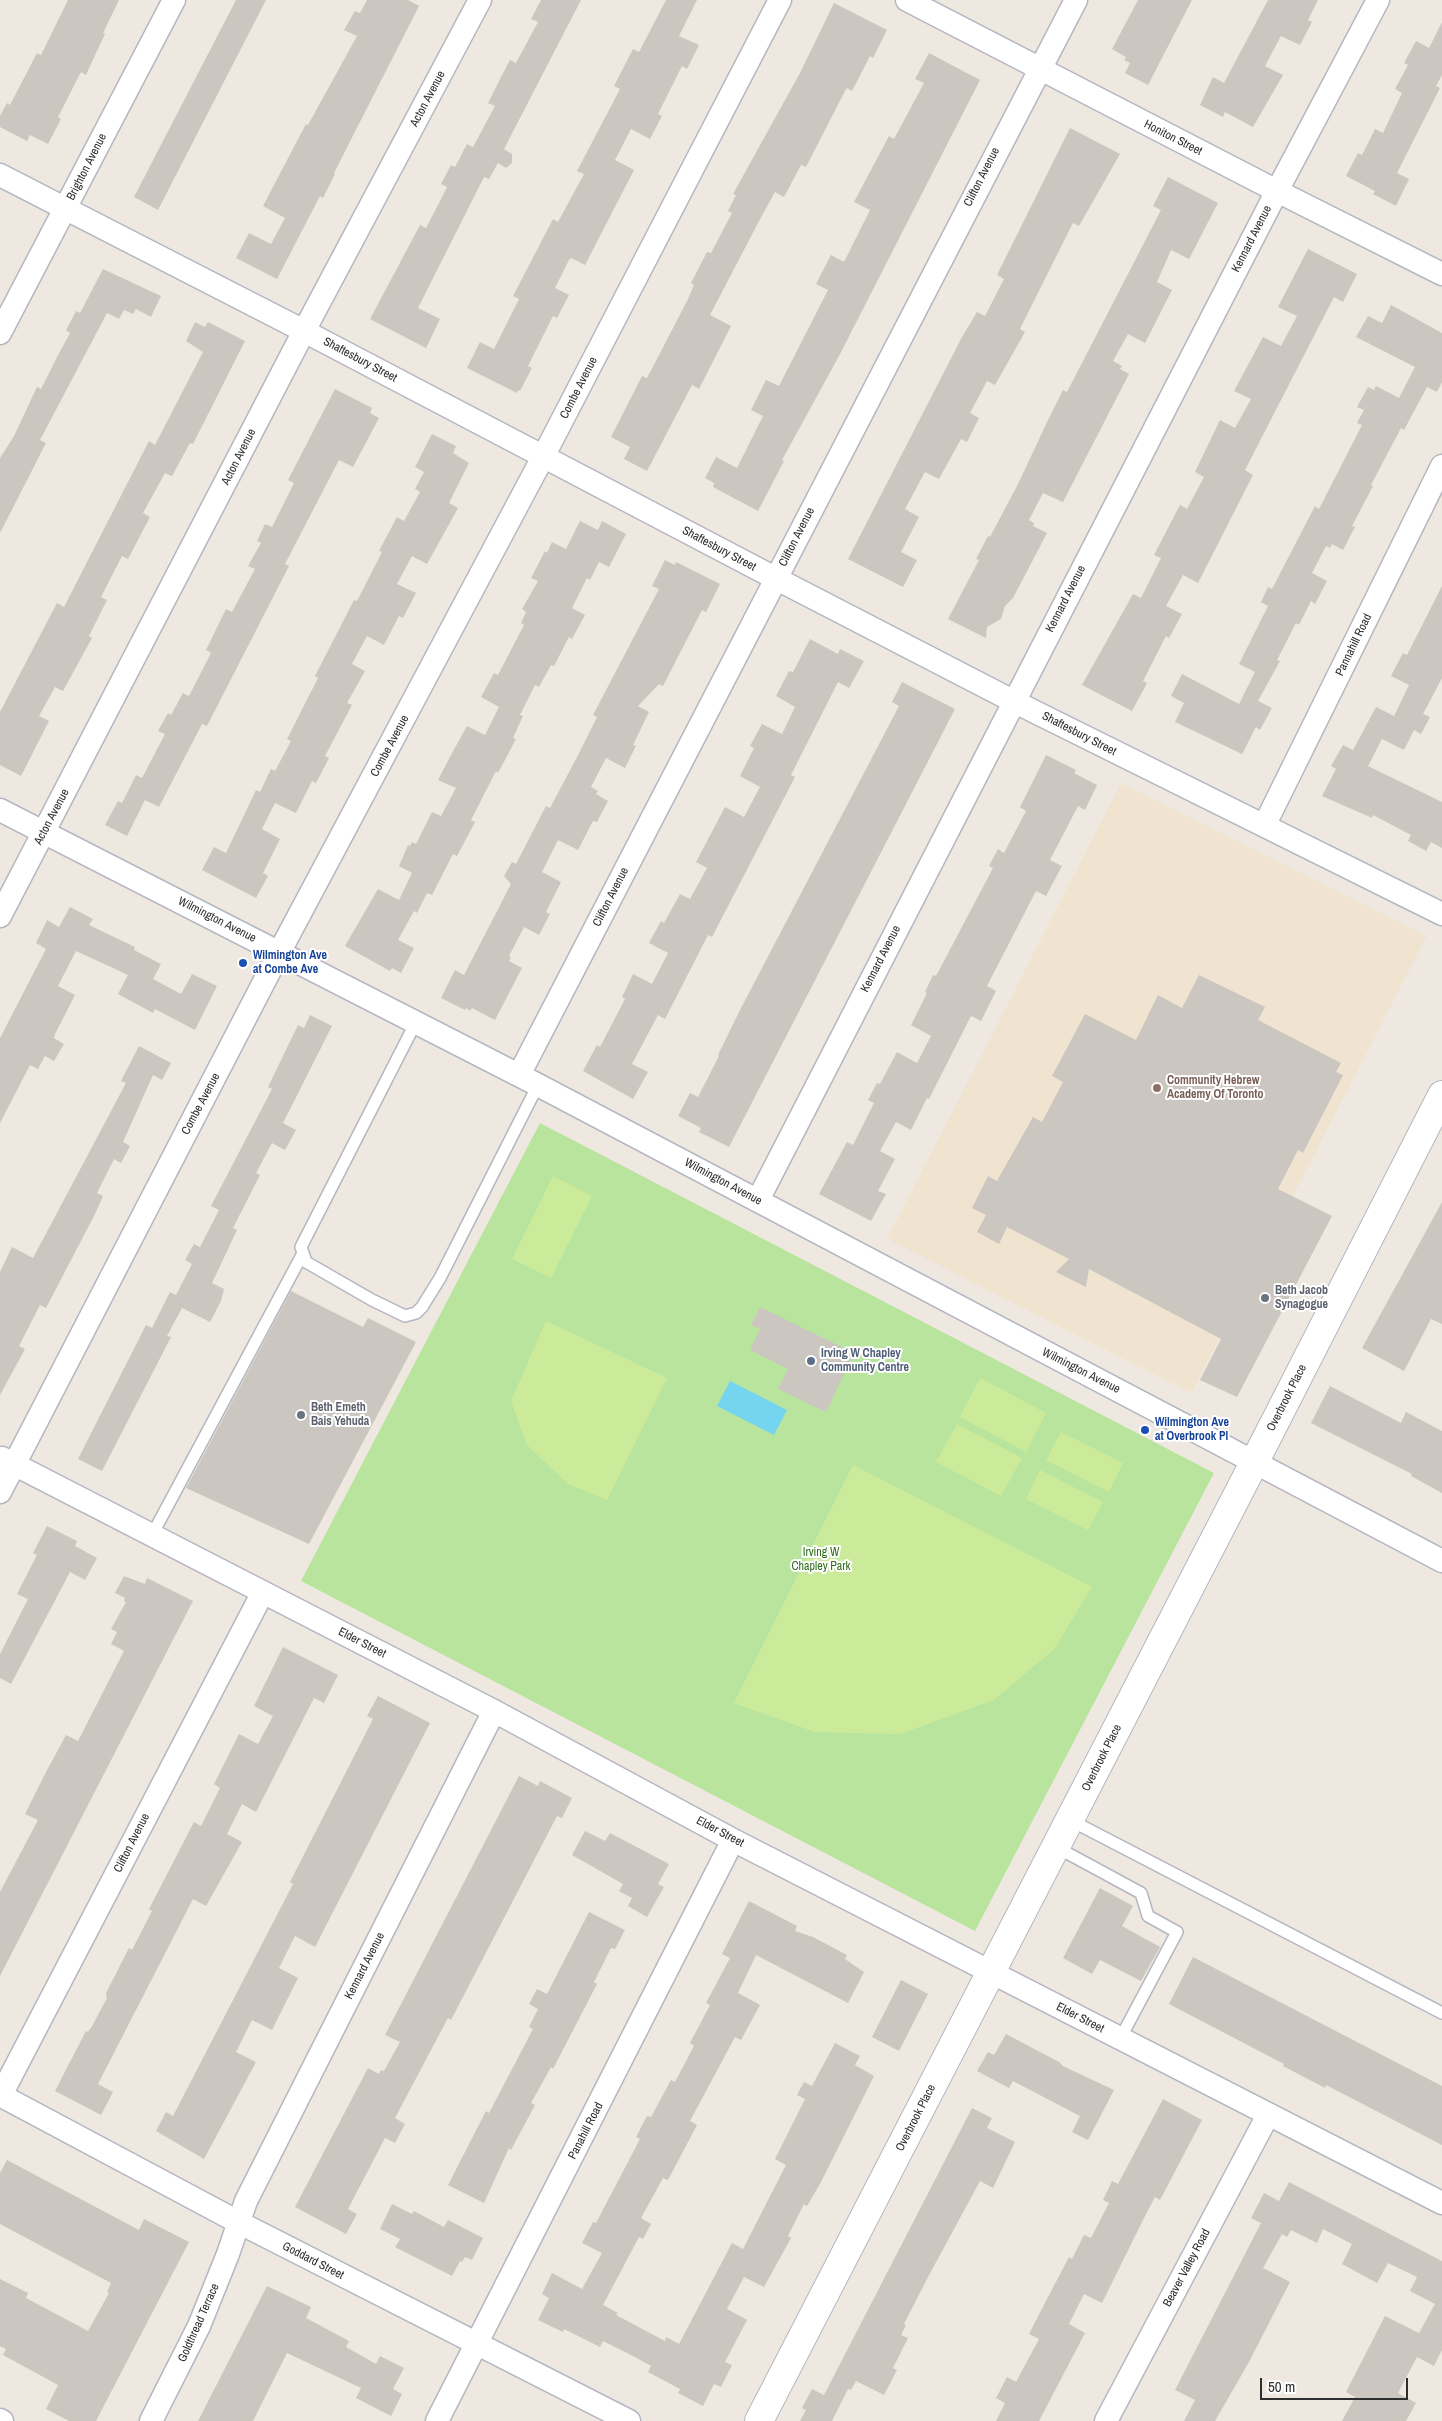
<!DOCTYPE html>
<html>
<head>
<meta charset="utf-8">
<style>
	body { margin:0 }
	#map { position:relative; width:1442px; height:2421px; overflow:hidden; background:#efe8e1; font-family:"Archivo Narrow",sans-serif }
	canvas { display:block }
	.scale { position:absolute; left:1260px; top:2378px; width:148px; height:22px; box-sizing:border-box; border:2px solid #2e2e2e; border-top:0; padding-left:6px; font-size:15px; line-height:18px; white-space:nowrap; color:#2e2e2e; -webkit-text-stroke:4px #fff; paint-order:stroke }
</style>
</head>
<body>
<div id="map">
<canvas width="1442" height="2421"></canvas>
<div class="scale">50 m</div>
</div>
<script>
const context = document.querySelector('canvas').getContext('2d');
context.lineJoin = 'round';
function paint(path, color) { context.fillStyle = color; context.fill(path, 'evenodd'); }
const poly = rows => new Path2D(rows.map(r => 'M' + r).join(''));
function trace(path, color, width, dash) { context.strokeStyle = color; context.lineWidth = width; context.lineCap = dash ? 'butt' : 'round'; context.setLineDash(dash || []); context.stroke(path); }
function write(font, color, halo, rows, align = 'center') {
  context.font = font + ' "Archivo Narrow",sans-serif'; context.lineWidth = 4; context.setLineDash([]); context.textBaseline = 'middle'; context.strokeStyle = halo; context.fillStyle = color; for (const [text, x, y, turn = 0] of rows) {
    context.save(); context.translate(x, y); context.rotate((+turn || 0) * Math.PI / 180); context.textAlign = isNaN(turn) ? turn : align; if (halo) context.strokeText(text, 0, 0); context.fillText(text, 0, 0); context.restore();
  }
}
paint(poly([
	[1121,783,1427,936,1191,1393,887,1239]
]), '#f0e4d1');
paint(poly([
	[540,1123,1214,1473,975,1931,301,1581]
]), '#b9e49e');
paint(poly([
	[553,1176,592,1196,551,1278,512,1259],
	[546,1321,667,1378,607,1500,568,1484,527,1445,511,1401],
	[980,1378,1046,1413,1026,1452,960,1417],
	[957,1424,1022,1458,1001,1496,936,1462],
	[1061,1432,1123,1463,1109,1492,1046,1460],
	[853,1465,1092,1587,1054,1649,994,1700,900,1734,815,1732,734,1703],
	[1040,1470,1103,1502,1088,1530,1026,1499]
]), '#cceb9a');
paint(poly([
	[730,1381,787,1410,774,1435,717,1406]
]), '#75d4ef');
paint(poly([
	[68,0,119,0,103,33,105,34,95,55,86,75,81,72,58,117,61,119,48,144,30,135,27,141,0,127,0,116,7,103,10,105,37,53,41,55],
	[236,0,266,0,158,210,134,197],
	[367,0,408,0,419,6,334,173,335,174,323,198,320,196,277,279,236,258,249,233,271,244,285,218,263,206,306,124,308,125,357,36,344,30,355,11,360,13],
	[541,0,581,0,504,149,512,154,512,163,506,168,498,163,489,179,484,177,418,308,440,319,426,348,370,319,420,225,426,228,439,203,447,187,441,184,451,165,455,167,467,144,473,147,495,106,488,103,500,79,510,60,516,63,538,22,531,19],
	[666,0,697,0,679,36,699,45,687,69,682,66,658,114,662,116,650,139,631,129,615,160,634,170,585,265,571,258,569,260,555,288,569,295,557,318,553,316,528,366,532,368,520,391,518,390,517,393,467,368,480,342,494,349,519,299,513,296,553,219,558,222,584,174,577,171,620,89,614,86,633,49,639,52],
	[1138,0,1192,0,1148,85,1125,73,1130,63,1124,60,1126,57,1112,49],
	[1268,0,1318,0,1308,20,1312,22,1300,45,1281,36,1265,66,1283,75,1253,127,1225,112,1223,117,1200,105,1213,77,1224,83],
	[834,3,887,30,873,58,870,56,852,91,847,88,845,91,806,167,801,165,784,197,775,192,758,223,710,315,731,326,699,389,692,385,647,471,624,459,630,447,611,437,642,376,647,378,658,357,688,299,694,285,691,283,707,252,711,253,732,213,728,211,736,195,733,194,800,73],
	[1442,22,1442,75,1436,86,1440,88,1397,173,1409,179,1396,206,1373,194,1375,191,1346,176,1358,153,1362,155,1375,129,1383,133,1402,93,1395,89,1408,65,1404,63,1416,41,1429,48],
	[929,53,980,80,839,356,782,460,784,461,758,511,713,487,714,483,705,478,716,457,737,468,763,416,751,410,766,380,779,386,828,290,816,284,831,255,844,262,870,210,854,202,889,136,894,139,924,83,915,79],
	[1070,128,1120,154,1079,226,1073,223,1020,329,1025,332,995,385,987,381,970,413,979,418,967,442,961,439,939,479,925,472,905,509,919,517,901,552,917,560,903,587,848,559,962,337,977,312,985,316,1004,279,997,275],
	[1168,177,1218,203,1189,259,1171,250,1157,282,1172,290,1145,343,1128,334,1113,361,1122,366,1120,369,1129,374,1063,502,1043,493,1029,520,1034,523,1033,526,1047,533,1013,598,1005,606,1001,619,987,627,986,638,948,619,979,560,976,559,988,536,990,537,1018,484,1049,418,1063,390,1067,392,1161,210,1153,206],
	[1308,249,1357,274,1343,302,1334,297,1245,470,1253,475,1198,583,1183,575,1166,606,1182,614,1169,638,1166,636,1143,681,1147,683,1132,711,1082,685,1133,594,1141,598,1161,558,1154,555,1180,505,1187,509,1204,477,1195,472,1220,420,1235,428,1251,399,1234,391,1263,337,1281,346,1297,316,1278,307],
	[103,269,161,296,151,317,136,309,133,314,124,310,119,319,107,313,40,440,46,443,0,533,0,458,14,436,37,387,41,389,56,359,70,333,66,330,76,311,80,313],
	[1391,305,1442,333,1442,382,1437,392,1427,387,1404,430,1401,428,1371,485,1373,486,1352,526,1355,527,1343,550,1332,544,1330,548,1326,546,1312,573,1327,581,1315,604,1311,601,1299,625,1296,623,1277,660,1280,661,1258,701,1272,708,1260,730,1256,727,1242,754,1175,722,1184,703,1171,696,1182,674,1239,704,1255,672,1239,664,1268,606,1261,602,1268,587,1272,589,1315,506,1319,509,1362,425,1357,423,1364,410,1357,407,1368,387,1374,390,1376,386,1399,398,1415,367,1356,337,1368,316,1382,323],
	[195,322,205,327,208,322,245,341,193,444,190,443,172,476,165,473,143,513,150,517,128,559,122,556,101,597,107,600,89,636,92,638,63,691,55,687,39,716,49,721,21,776,0,765,0,712,57,603,64,607,149,441,155,445,203,352,186,341],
	[335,389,372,408,370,413,379,418,353,467,339,460,285,564,289,566,207,726,202,724,159,807,145,800,127,836,105,825,118,801,122,803,136,775,142,778,165,734,158,731,168,713,171,715,183,693,189,696,211,653,206,650,226,609,232,612,255,569,248,566,261,543,257,541,265,524,272,527,294,483,288,480],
	[432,434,456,446,453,453,469,463,449,503,458,508,427,564,412,556,397,584,416,593,403,618,399,616,384,645,367,636,352,664,365,671,347,703,352,705,325,756,329,758,316,783,312,781,296,813,275,803,262,829,280,839,263,873,268,876,256,898,202,870,214,847,226,853,256,790,260,792,271,769,275,771,291,741,287,739,318,678,315,676,354,600,357,601,382,552,379,551,397,517,404,521,420,492,415,489,424,472,415,467],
	[580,521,598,530,602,521,626,534,609,567,599,562,590,580,587,578,572,608,585,615,572,639,569,637,554,666,551,665,539,687,535,685,520,715,523,716,513,738,516,739,498,773,496,771,471,820,475,822,457,856,453,854,432,895,427,893,417,913,414,911,398,940,414,948,401,973,392,968,390,971,345,946,378,889,399,900,412,873,399,866,408,845,410,846,412,842,416,844,432,812,441,816,456,788,438,780,451,755,467,726,485,735,499,707,481,697,494,673,498,675,524,625,521,623,526,612,522,609,538,581,531,578,545,551,547,553,552,542,566,549],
	[665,560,675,565,676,562,720,584,706,612,702,610,663,686,659,684,638,706,649,712,633,745,636,746,625,768,606,758,591,787,598,791,596,794,608,801,597,822,593,821,578,850,558,840,542,872,561,882,546,912,550,914,539,935,524,927,509,956,511,957,509,961,522,968,495,1020,472,1008,470,1011,466,1008,465,1010,441,998,455,970,464,975,511,884,504,876,512,862,516,864,546,806,550,808,576,759,597,717,593,715,659,589,652,586],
	[1442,586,1442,678,1423,714,1430,717,1421,734,1414,730,1404,750,1382,739,1368,766,1442,802,1442,848,1431,842,1426,851,1408,841,1411,835,1373,815,1372,818,1322,796,1336,769,1331,766,1343,745,1353,750,1376,707,1394,716,1409,685,1391,676,1403,653,1407,655],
	[810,639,838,654,840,649,864,661,849,688,838,682,791,775,795,777,712,937,708,935,665,1019,658,1015,632,1064,648,1072,633,1099,583,1071,597,1045,600,1047,625,999,622,997,633,974,652,984,668,953,649,943,661,921,664,923,680,894,690,899,707,868,696,862,725,807,744,817,760,787,740,776,754,748,750,746,762,724,782,734,795,707,776,696,789,671,793,672],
	[902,682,955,709,729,1147,699,1132,701,1128,678,1116,690,1093,698,1097,719,1056,718,1055,740,1010,899,706,892,702],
	[1046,755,1076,770,1074,773,1097,785,1085,810,1078,806,1050,860,1062,866,1046,896,1036,891,987,986,996,991,981,1021,971,1016,929,1099,927,1098,911,1130,896,1122,880,1151,895,1159,878,1191,886,1194,871,1221,819,1194,847,1142,853,1145,874,1103,868,1100,877,1083,880,1084,897,1052,917,1063,931,1036,911,1025,927,993,925,992,933,975,936,976,993,868,989,866,998,849,1004,853,1026,811,1020,807],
	[70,907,93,919,89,925,135,947,134,950,161,964,153,979,181,994,192,974,217,986,195,1030,155,1009,153,1013,118,994,128,975,76,951,58,986,75,995,55,1034,54,1038,64,1044,54,1061,45,1056,38,1069,30,1065,0,1123,0,1038,46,949,36,943,47,920,59,927],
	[1199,975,1265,1007,1258,1020,1341,1063,1336,1072,1343,1075,1303,1153,1298,1150,1278,1189,1332,1216,1237,1397,1200,1380,1221,1339,1089,1269,1086,1287,1056,1272,1069,1259,1007,1227,999,1244,977,1232,986,1215,972,1208,988,1176,997,1181,1033,1117,1042,1122,1063,1082,1052,1076,1085,1014,1136,1040,1158,995,1182,1008],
	[310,1015,332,1026,283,1123,296,1130,285,1150,272,1143,256,1173,260,1175,233,1228,237,1230,212,1283,224,1289,221,1301,210,1322,182,1308,167,1336,171,1337,102,1471,78,1459,146,1325,152,1328,170,1292,176,1295,192,1264,185,1260,194,1244,200,1247,219,1210,211,1206,272,1089,268,1087,298,1025,304,1028],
	[139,1046,171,1063,162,1080,153,1075,123,1142,130,1146,121,1163,114,1159,97,1193,103,1196,94,1216,46,1308,40,1305,19,1346,25,1349,0,1395,0,1272,12,1247,33,1258,126,1083,121,1081],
	[1442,1202,1442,1324,1431,1319,1404,1371,1362,1348],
	[291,1291,363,1327,368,1318,416,1342,309,1544,186,1488],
	[760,1307,854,1353,826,1412,778,1389,788,1369,750,1350,760,1329,751,1325],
	[1330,1386,1401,1423,1406,1412,1442,1431,1442,1493,1411,1476,1412,1474,1311,1423],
	[47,1526,77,1541,75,1546,97,1558,85,1580,70,1572,11,1684,0,1678,0,1654,28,1599,17,1594,37,1555,33,1553],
	[124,1576,145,1584,147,1578,193,1601,0,1976,0,1892,38,1820,25,1814,46,1772,66,1735,78,1741,124,1651,111,1644,117,1632,111,1629,126,1602,124,1601,125,1598,115,1593],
	[283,1647,338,1675,324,1703,314,1698,256,1812,242,1804,227,1834,242,1842,206,1906,193,1899,98,2084,113,2092,101,2115,55,2091,86,2031,88,2032,91,2028,107,1998,106,1993,129,1948,132,1950,152,1911,149,1909,194,1822,201,1826,220,1788,214,1784,239,1734,258,1744,273,1716,254,1706],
	[378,1696,430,1723,315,1947,295,1936,279,1968,298,1978,272,2030,252,2020,236,2052,256,2062,204,2159,156,2131,166,2112,173,2116,293,1884,290,1882,373,1719,367,1716],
	[519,1776,538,1786,540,1781,572,1798,562,1818,557,1816,451,2020,448,2018,395,2118,405,2124,395,2143,385,2138,348,2209,357,2214,346,2234,295,2207,368,2068,379,2074,381,2070,384,2071,400,2042,385,2035],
	[585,1831,605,1841,610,1833,669,1864,658,1884,664,1887,647,1917,628,1906,632,1898,619,1891,623,1884,572,1855],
	[1100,1888,1133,1906,1122,1926,1160,1947,1141,1981,1100,1960,1092,1974,1063,1958],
	[749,1901,797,1926,795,1931,813,1937,847,1955,845,1959,864,1972,848,2003,756,1955,738,1993,760,2005,741,2040,735,2037,690,2121,697,2125,668,2180,663,2178,641,2218,651,2224,643,2239,639,2237,603,2305,618,2313,616,2315,665,2341,666,2337,679,2344,732,2243,743,2249,786,2165,775,2159,805,2099,797,2095,804,2082,812,2086,835,2043,860,2056,855,2065,874,2076,821,2182,807,2206,804,2204,788,2236,791,2238,764,2287,744,2277,727,2309,747,2320,725,2362,732,2365,721,2387,714,2384,703,2406,678,2393,680,2389,648,2372,651,2366,635,2357,603,2341,600,2347,564,2329,563,2332,538,2320,549,2298,542,2294,552,2273,582,2289,602,2253,582,2243,593,2222,596,2223,640,2139,636,2137,647,2116,651,2117,671,2080,675,2082,694,2046,690,2043,710,2005,706,2003,730,1958,722,1954],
	[589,1912,625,1930,615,1949,611,1948,594,1982,597,1984,553,2069,551,2067,531,2103,535,2105,511,2150,509,2148,484,2203,448,2185,486,2111,489,2113,533,2029,529,2027,538,2009,529,2004,537,1989,547,1994],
	[1193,1957,1442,2086,1442,2145,1326,2085,1325,2088,1283,2066,1284,2064,1169,2004],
	[901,1980,928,1994,899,2051,872,2037],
	[1006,2034,1059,2062,1063,2066,1114,2090,1088,2140,1072,2132,1080,2116,1013,2081,1009,2088,977,2071,988,2052,994,2055],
	[1163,2099,1202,2120,1160,2200,1155,2197,1143,2220,1102,2303,1084,2294,1069,2324,1085,2333,1039,2421,996,2421,1005,2403,996,2398,1007,2377,1016,2382,1039,2339,1029,2334,1048,2297,1069,2257,1072,2259,1084,2235,1091,2238,1109,2203,1103,2200,1112,2181,1118,2184],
	[972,2108,992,2118,987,2128,1015,2142,993,2188,980,2181,927,2279,904,2324,906,2325,901,2335,908,2338,893,2368,897,2370,884,2395,856,2381,851,2390,848,2389,832,2421,800,2421,806,2410,802,2408,812,2389,824,2395],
	[7,2160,139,2230,144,2219,189,2242,96,2421,69,2421,46,2409,58,2385,3,2355,6,2349,0,2346,0,2279,28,2293,26,2298,88,2331,109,2293,107,2292,111,2283,0,2224,0,2173],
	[1289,2182,1442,2261,1442,2350,1434,2366,1417,2357,1398,2393,1416,2403,1406,2421,1342,2421,1355,2397,1346,2392,1385,2316,1419,2333,1435,2304,1410,2291,1417,2277,1388,2263,1377,2283,1342,2264,1352,2244,1323,2229,1317,2243,1291,2230,1287,2237,1282,2234,1263,2268,1290,2282,1249,2362,1215,2421,1184,2421,1195,2400,1175,2390,1261,2223,1251,2218,1264,2193,1279,2201],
	[392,2204,412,2214,414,2211,444,2227,448,2220,483,2238,472,2260,465,2257,462,2262,460,2261,452,2276,395,2247,400,2239,380,2229],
	[267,2286,311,2307,306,2318,349,2341,346,2347,376,2364,380,2356,404,2368,393,2389,402,2394,391,2416,356,2398,361,2388,287,2353,253,2421,198,2421]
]), '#cbc6bf');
const service = poly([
	[416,1022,301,1247,306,1262,372,1300,405,1316,416,1313,422,1307,440,1278,538,1085],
	[152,1535,302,1255],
	[1070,1820,1442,2013],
	[1056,1847,1141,1893,1148,1916,1177,1932,1120,2039]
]);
const minor = poly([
	[907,0,1277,191,1442,274],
	[0,175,304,331,775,578,1013,701,1442,914],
	[0,333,174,0],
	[0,810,538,1085,1442,1561],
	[1265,824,1442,466],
	[0,916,304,331,480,0],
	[519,1075,1076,0],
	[758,1200,1277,191,1378,0],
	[2,1458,494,1711,733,1840,1442,2203],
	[0,1492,280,951,543,457,780,0],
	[0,2095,238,2222,629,2421],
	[1,2095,263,1592],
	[0,2420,2,2421],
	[151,2421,199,2326,228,2254,246,2201,494,1711],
	[437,2421,733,1840],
	[1106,2421,1268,2115]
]);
const tertiary = poly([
	[759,2421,1255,1461,1442,1095]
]);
trace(service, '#b4b7c1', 14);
trace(minor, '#b4b7c1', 25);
trace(tertiary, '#b4b7c1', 30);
trace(service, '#fff', 11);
trace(minor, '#fff', 22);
trace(tertiary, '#fff', 28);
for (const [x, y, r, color] of [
	[243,963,5,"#1a4fb4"],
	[1157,1088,5,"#8d6e63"],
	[1265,1298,5,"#6b7280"],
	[811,1361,5,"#5c6f8a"],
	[301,1415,5,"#6b7280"],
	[1145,1430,5,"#1a4fb4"]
]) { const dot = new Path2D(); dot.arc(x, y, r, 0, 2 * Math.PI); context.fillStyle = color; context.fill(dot); trace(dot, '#fff', 2); }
write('12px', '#2e2e2e', '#fff', [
	["Acton Avenue",428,99,-62],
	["Honiton Street",1173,138,27],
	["Brighton Avenue",87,167,-63],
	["Clifton Avenue",982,177,-63],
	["Kennard Avenue",1252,239,-63],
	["Shaftesbury Street",360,360,28],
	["Combe Avenue",579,388,-63],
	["Acton Avenue",239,457,-63],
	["Clifton Avenue",797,537,-63],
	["Shaftesbury Street",719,549,28],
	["Kennard Avenue",1066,599,-63],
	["Pannahill Road",1354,645,-64],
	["Shaftesbury Street",1079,734,27],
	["Combe Avenue",390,746,-62],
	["Acton Avenue",52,817,-62],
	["Clifton Avenue",611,897,-63],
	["Wilmington Avenue",217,920,27],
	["Kennard Avenue",881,959,-63],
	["Combe Avenue",201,1104,-62],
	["Wilmington Avenue",723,1182,28],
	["Wilmington Avenue",1081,1371,27],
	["Overbrook Place",1287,1398,-63],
	["Elder Street",362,1643,27],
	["Overbrook Place",1102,1758,-63],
	["Elder Street",720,1832,28],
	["Clifton Avenue",132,1843,-63],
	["Kennard Avenue",365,1966,-63],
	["Elder Street",1080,2018,27],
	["Overbrook Place",916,2118,-63],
	["Panahill Road",586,2131,-63],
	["Goddard Street",313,2261,27],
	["Beaver Valley Road",1187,2268,-62],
	["Goldthread Terrace",199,2323,-66]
]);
write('bold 12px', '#164399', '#fff', [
	["Wilmington Ave",253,956],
	["at Combe Ave",253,970],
	["Wilmington Ave",1155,1423],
	["at Overbrook Pl",1155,1437]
], 'left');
write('bold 12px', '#785e54', '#fff', [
	["Community Hebrew",1167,1081],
	["Academy Of Toronto",1167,1095]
], 'left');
write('bold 12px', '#5b616d', '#fff', [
	["Beth Jacob",1275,1291],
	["Synagogue",1275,1305],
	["Beth Emeth",311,1408],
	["Bais Yehuda",311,1422]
], 'left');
write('bold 12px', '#4e5e75', '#fff', [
	["Irving W Chapley",821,1354],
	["Community Centre",821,1368]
], 'left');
write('12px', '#306d1b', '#fff', [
	["Irving W",821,1553],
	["Chapley Park",821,1567]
]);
</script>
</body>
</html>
